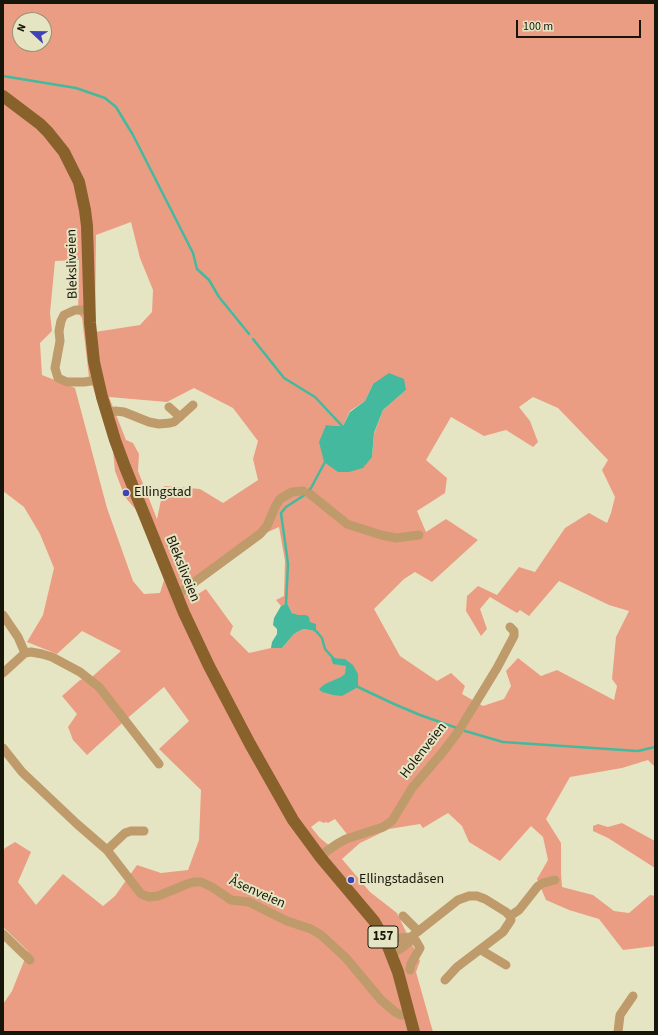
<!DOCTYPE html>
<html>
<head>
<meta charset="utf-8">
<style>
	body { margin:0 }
	#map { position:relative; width:658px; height:1035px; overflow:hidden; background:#e6e5c3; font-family:"Source Sans 3",sans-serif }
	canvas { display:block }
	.frame { position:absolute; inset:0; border:4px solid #17160a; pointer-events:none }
	.north { position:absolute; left:12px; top:12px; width:40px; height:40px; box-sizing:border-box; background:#e6e5c3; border:1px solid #939279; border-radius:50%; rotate:292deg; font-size:11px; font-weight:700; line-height:16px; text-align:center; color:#17160a }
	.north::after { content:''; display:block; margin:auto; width:14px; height:18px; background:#3e42b7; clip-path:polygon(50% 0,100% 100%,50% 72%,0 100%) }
	.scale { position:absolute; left:516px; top:20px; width:125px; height:18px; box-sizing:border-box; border:2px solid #17160a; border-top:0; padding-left:5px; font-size:12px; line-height:14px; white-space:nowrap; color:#17160a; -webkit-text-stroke:3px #e6e5c3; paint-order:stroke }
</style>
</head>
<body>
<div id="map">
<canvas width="658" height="1035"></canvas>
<div class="frame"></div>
<div class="north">N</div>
<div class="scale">100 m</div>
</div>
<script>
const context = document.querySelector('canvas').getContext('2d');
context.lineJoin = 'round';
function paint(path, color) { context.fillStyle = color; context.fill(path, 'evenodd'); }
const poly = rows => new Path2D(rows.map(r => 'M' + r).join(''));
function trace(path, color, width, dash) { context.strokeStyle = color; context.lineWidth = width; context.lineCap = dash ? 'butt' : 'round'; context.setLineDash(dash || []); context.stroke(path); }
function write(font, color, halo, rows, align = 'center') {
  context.font = font + ' "Source Sans 3",sans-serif'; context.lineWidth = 4; context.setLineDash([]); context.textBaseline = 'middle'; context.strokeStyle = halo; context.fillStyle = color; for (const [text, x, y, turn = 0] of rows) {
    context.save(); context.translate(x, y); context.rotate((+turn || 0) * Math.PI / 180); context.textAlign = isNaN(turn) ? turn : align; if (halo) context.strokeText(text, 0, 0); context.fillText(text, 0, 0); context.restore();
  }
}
paint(poly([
	[3,3,655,3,655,767,648,760,622,768,570,777,546,819,561,843,561,873,562,887,593,895,614,911,629,913,650,895,655,896,655,946,623,950,599,919,569,910,546,900,537,879,548,860,543,837,531,826,500,861,469,842,462,826,448,813,423,828,420,824,389,829,360,843,342,859,370,892,397,913,420,961,416,972,433,1032,3,1032,3,1004,12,991,28,951,3,927,3,852,5,848,15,842,31,852,18,882,36,905,63,874,103,906,115,896,137,865,161,873,188,870,199,840,201,790,159,749,189,721,164,687,130,716,87,755,73,740,68,727,77,714,62,696,80,680,93,676,121,651,82,631,57,654,27,642,43,615,54,568,40,534,24,507,3,491],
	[20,20,44,20,44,44,20,44],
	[131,222,140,258,153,290,152,312,140,325,95,332,96,235],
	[79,260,78,313,82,318,89,377,93,387,113,451,115,471,125,497,137,511,164,580,160,593,144,594,133,581,107,508,75,388,42,375,40,343,52,331,50,313,55,261],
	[373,384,406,390,383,410,374,434,372,457,326,425,343,426,350,411,365,401],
	[194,388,233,408,258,441,253,459,258,480,223,503,200,489,164,486,157,519,138,471,139,454,133,443,126,440,109,397,167,402],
	[533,397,558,408,608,460,602,470,615,497,611,513,607,523,589,513,565,528,535,572,519,567,497,595,478,586,467,596,466,611,481,636,487,629,480,609,490,597,517,613,520,610,529,616,559,581,609,605,629,611,616,637,612,679,617,686,614,700,557,670,541,676,518,658,506,671,511,686,504,699,483,706,462,694,465,686,451,673,437,681,400,656,374,609,404,579,415,572,432,582,478,540,446,519,426,532,417,511,445,493,447,478,426,460,451,417,484,436,506,430,533,447,538,442,530,421,519,407],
	[279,527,285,561,284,596,276,600,281,606,287,603,292,613,310,622,316,631,303,629,294,634,282,648,271,648,249,653,230,634,233,626,206,589,190,599,187,586,248,541],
	[335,819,350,838,331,847,320,838,311,827,319,821,324,823,326,822,328,823],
	[622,823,655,841,655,868,608,838,593,831,593,826,598,824,608,827]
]), '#eb9d84');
paint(poly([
	[389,373,404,379,406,390,383,410,374,433,372,457,363,468,349,472,338,472,324,462,319,442,326,425,343,426,350,412,365,401,373,384],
	[287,603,292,613,298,615,306,615,309,617,310,622,316,624,316,631,303,629,294,634,282,648,271,648,272,642,277,634,277,629,273,625,274,618,281,606],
	[331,658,345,659,353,665,358,674,358,687,342,696,333,695,322,692,319,689,325,684,341,677,345,674,346,666,333,664]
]), '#45b99d');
trace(poly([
	[3,76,76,88,105,98,116,107,133,135,193,253,197,269,209,280,219,297,249,334],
	[253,339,284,378,315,397,344,428],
	[286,604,288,564,281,513,286,507,303,496,311,488,326,460],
	[314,630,316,631,322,638,325,649,334,659],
	[357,685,358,687,394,704,420,715,457,728],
	[465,731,503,742,638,751,655,747]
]), '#45b99d', 2.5);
trace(poly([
	[89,310,75,310,64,315,61,321,59,331,60,341,55,368,58,378,67,382,84,382,98,380],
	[169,407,180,417],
	[107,414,115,411,124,412,149,422,159,424,170,423,174,422,193,405],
	[310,494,347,524,381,535,396,538,419,535],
	[177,595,260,534,267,526,275,507,280,499,292,492,303,491],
	[3,615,18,637,25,653],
	[3,673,25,653,31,652,42,654,52,657,80,672,99,687,159,764],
	[3,748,22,772,77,824,107,850,141,894,149,897,158,896,187,884,194,882,201,882,212,887,231,900,249,902,287,921,311,929,321,935,346,958,381,1000,395,1012,401,1015,409,1015],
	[107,850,125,833,131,831,144,831],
	[321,858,327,851,337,844,346,839,383,827,392,821,412,788,442,753,458,732,497,668,514,636,514,631,510,627],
	[403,916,418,931],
	[510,916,519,910,538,886,543,883,555,880],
	[3,934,30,960],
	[387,944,400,938,411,937],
	[481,950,506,965],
	[392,954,403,947,409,942,411,937,458,900,469,896,477,896,485,899,506,912,510,916,511,920,503,932,457,967,445,980],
	[410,970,411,964,420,948,416,941,411,937],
	[618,1032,620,1015,633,996]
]), '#bf9a6a', 9);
trace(poly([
	[3,96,40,124,48,132,64,152,79,182,85,210,87,226,90,323,94,362,102,397,115,440,125,467,184,613,209,666,250,744,293,820,321,858,374,921,387,944,398,972,414,1032]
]), '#89622b', 12);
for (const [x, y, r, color] of [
	[126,493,4,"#3e42b7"],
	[351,880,4,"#3e42b7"]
]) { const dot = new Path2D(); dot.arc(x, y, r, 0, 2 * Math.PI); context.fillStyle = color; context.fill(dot); trace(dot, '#e6e5c3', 1.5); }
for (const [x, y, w] of [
	[383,937,30]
]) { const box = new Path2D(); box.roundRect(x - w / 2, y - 11, w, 22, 3); context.fillStyle = '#e6e5c3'; context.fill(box); trace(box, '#17160a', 1); }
write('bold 13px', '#17160a', null, [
	["157",383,937]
]);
write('14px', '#17160a', '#e6e5c3', [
	["Bleksliveien",73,264,-91],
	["Bleksliveien",182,569,68],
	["Holenveien",424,751,-52],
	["Åsenveien",257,893,24]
]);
write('14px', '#17160a', '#e6e5c3', [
	["Ellingstad",134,493],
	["Ellingstadåsen",359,880]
], 'left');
</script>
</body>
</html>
